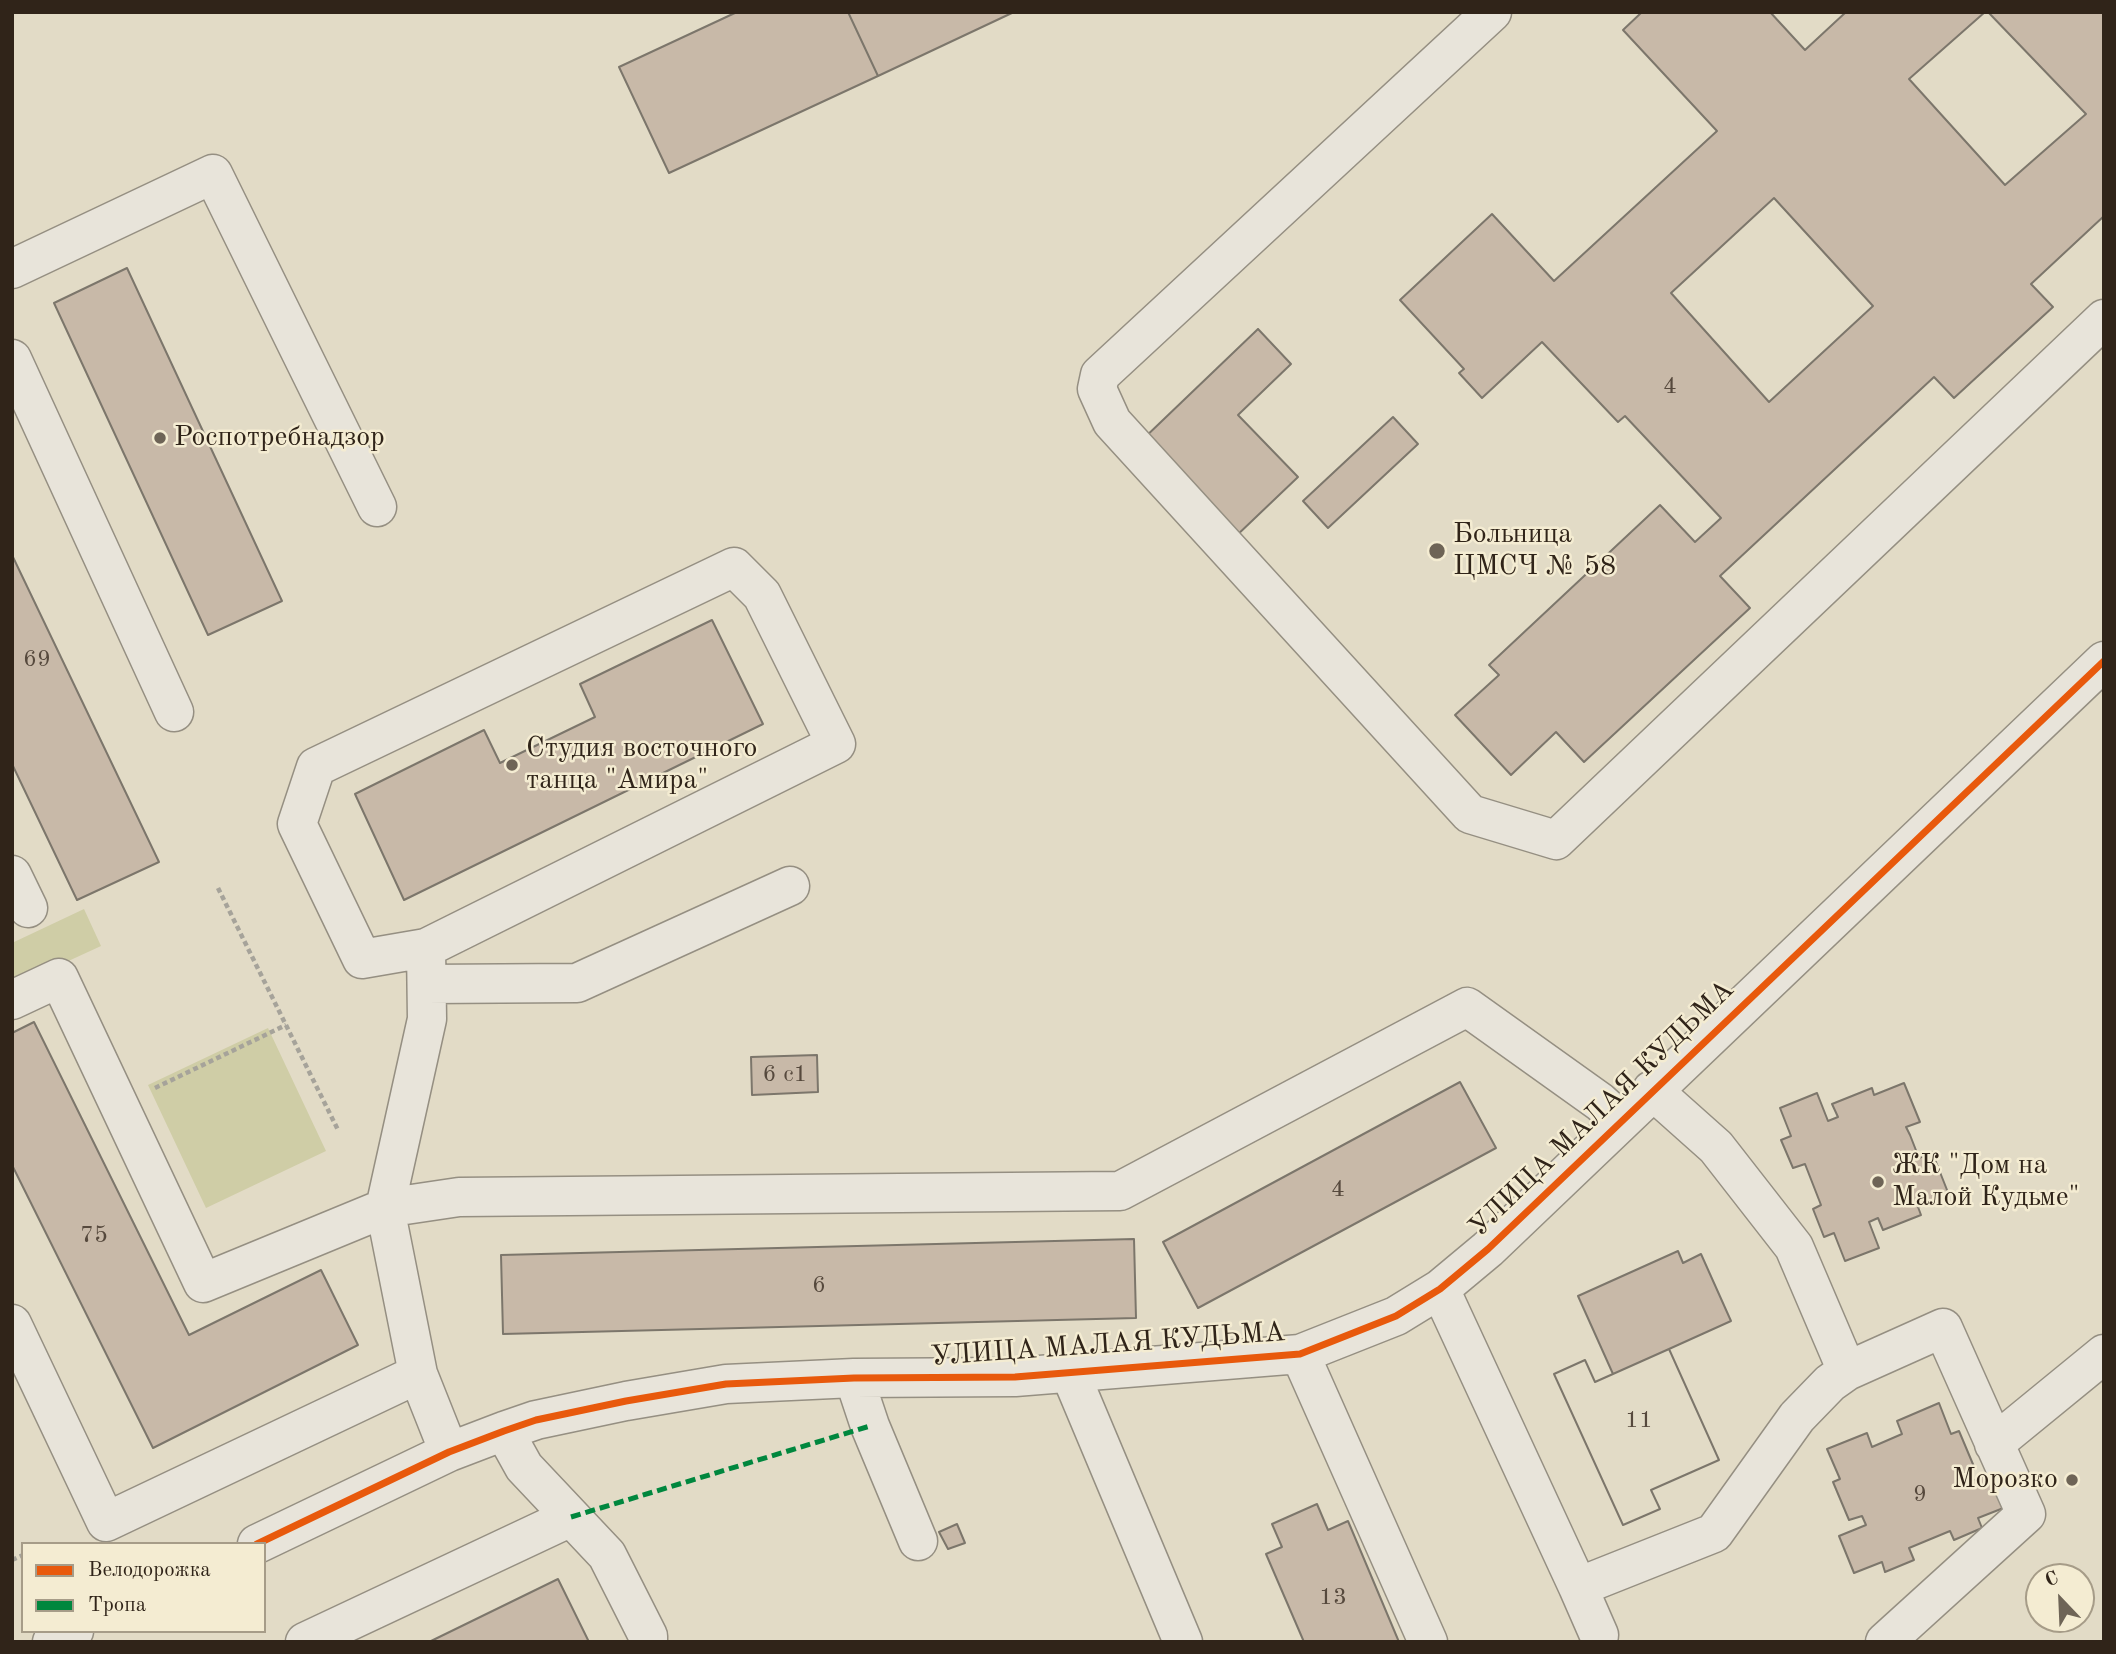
<!DOCTYPE html>
<html>
<head>
<meta charset="utf-8">
<style>
	body { margin:0 }
	#map { position:relative; width:2116px; height:1654px; overflow:hidden; background:#e2dbc6; font-family:"Old Standard TT",serif }
	canvas { display:block }
	.frame { position:absolute; inset:0; border:14px solid #302419; pointer-events:none }
	.legend { position:absolute; left:21px; top:1542px; width:245px; height:91px; box-sizing:border-box; background:#f4ecd2; border:2px solid #a69c88; margin:0; padding:9px 12px; list-style:none; font-size:21px; color:#302419 }
	.legend li { display:flex; align-items:center; gap:14px; height:35px }
	.legend b { width:35px; border:2px solid #a69c88 }
	.north { position:absolute; left:2025px; top:1563px; width:70px; height:70px; box-sizing:border-box; background:#f4ecd2; border:2px solid #a69c88; border-radius:50%; rotate:337deg; font-size:19px; font-weight:700; line-height:28px; text-align:center; color:#302419 }
	.north::after { content:''; display:block; margin:auto; width:24px; height:32px; background:#6e6456; clip-path:polygon(50% 0,100% 100%,50% 72%,0 100%) }
</style>
</head>
<body>
<div id="map">
<canvas width="2116" height="1654"></canvas>
<div class="frame"></div>
<ul class="legend">
<li><b style="height:9px;background:#e8590c"></b>Велодорожка</li>
<li><b style="height:9px;background:#00873e"></b>Тропа</li>
</ul>
<div class="north">С</div>
</div>
<script>
const context = document.querySelector('canvas').getContext('2d');
context.lineJoin = 'round';
function paint(path, color) { context.fillStyle = color; context.fill(path, 'evenodd'); }
const poly = rows => new Path2D(rows.map(r => 'M' + r).join(''));
function trace(path, color, width, dash) { context.strokeStyle = color; context.lineWidth = width; context.lineCap = dash ? 'butt' : 'round'; context.setLineDash(dash || []); context.stroke(path); }
function write(font, color, halo, rows, align = 'center') {
  context.font = font + ' "Old Standard TT",serif'; context.lineWidth = 5; context.setLineDash([]); context.textBaseline = 'middle'; context.strokeStyle = halo; context.fillStyle = color; for (const [text, x, y, turn = 0] of rows) {
    context.save(); context.translate(x, y); context.rotate((+turn || 0) * Math.PI / 180); context.textAlign = isNaN(turn) ? turn : align; if (halo) context.strokeText(text, 0, 0); context.fillText(text, 0, 0); context.restore();
  }
}
paint(poly([
	[84,909,101,946,12,987,12,943],
	[268,1028,326,1151,206,1208,148,1085]
]), '#cfcda6');
const building = poly([
	[737,12,848,12,878,76,669,173,619,67,737,12],
	[848,12,1014,12,878,76,848,12],
	[1642,12,1770,12,1805,50,1846,12,1985,12,1909,79,2005,185,2086,114,1988,12,2104,12,2104,216,2031,284,2053,307,1954,398,1934,377,1720,576,1750,608,1584,762,1556,732,1511,775,1455,715,1499,675,1489,665,1660,505,1695,542,1721,518,1625,416,1618,422,1542,342,1482,398,1459,373,1464,369,1400,300,1492,214,1554,281,1717,131,1623,30,1642,12],
	[1774,198,1873,306,1769,402,1671,293,1774,198],
	[127,268,282,601,208,635,54,303,127,268],
	[1258,329,1291,364,1238,415,1298,477,1233,539,1140,442,1258,329],
	[1393,417,1418,444,1328,528,1303,501,1393,417],
	[12,555,159,862,77,900,12,764,12,555],
	[712,620,763,724,404,900,355,794,484,730,500,763,595,717,580,684,712,620],
	[34,1022,189,1335,321,1270,358,1345,153,1448,12,1165,12,1033,34,1022],
	[817,1055,818,1092,752,1095,751,1057,817,1055],
	[1460,1082,1496,1148,1198,1308,1163,1242,1460,1082],
	[1904,1083,1920,1122,1906,1127,1910,1135,1919,1158,1932,1152,1949,1195,1918,1207,1921,1215,1883,1230,1878,1218,1869,1222,1879,1248,1845,1261,1834,1233,1824,1237,1813,1209,1821,1205,1805,1164,1793,1168,1781,1140,1791,1136,1780,1108,1817,1093,1828,1121,1838,1117,1832,1104,1872,1088,1874,1095,1904,1083],
	[1134,1239,1136,1318,503,1334,501,1255,1134,1239],
	[1678,1251,1683,1263,1701,1254,1731,1321,1669,1349,1719,1460,1651,1490,1660,1509,1623,1525,1554,1374,1585,1360,1595,1382,1613,1374,1578,1296,1678,1251],
	[1669,1349,1719,1460,1651,1490,1660,1509,1623,1525,1554,1374,1585,1360,1595,1382,1669,1349],
	[1939,1403,1951,1434,1959,1431,1975,1469,1963,1474,1967,1483,1992,1473,2006,1507,1978,1518,1982,1528,1954,1540,1950,1531,1909,1548,1914,1560,1885,1572,1882,1562,1854,1573,1839,1536,1866,1525,1862,1516,1849,1520,1833,1482,1840,1479,1827,1449,1867,1433,1872,1447,1902,1434,1897,1421,1939,1403],
	[1317,1504,1328,1530,1348,1521,1399,1642,1304,1642,1266,1554,1282,1547,1272,1524,1317,1504],
	[957,1524,965,1543,948,1549,939,1532,957,1524],
	[558,1579,589,1642,429,1642,558,1579]
]);
paint(building, '#c8b9a8');
trace(building, '#7c766b', 2);
const minor = poly([
	[1492,12,1100,375,1097,389,1112,422,1470,814,1556,840,2104,319],
	[12,269,213,174,377,507],
	[12,359,174,712],
	[12,875,28,908],
	[426,948,362,959,297,824,316,767,734,567,762,595,836,744,426,948,427,1019,385,1208,418,1374,449,1452],
	[427,984,577,983,790,886],
	[12,1000,59,978,203,1283,385,1208,459,1197,1120,1191,1467,1007,1600,1102,1620,1120],
	[1440,1289,1578,1587,1714,1533,1797,1417,1830,1383,1847,1371,1794,1247,1716,1147,1652,1090],
	[12,1324,106,1522,418,1374],
	[1300,1354,1428,1642],
	[1847,1371,1943,1328,2026,1514,1885,1642],
	[1070,1373,1183,1642],
	[854,1378,870,1426,918,1541],
	[504,1431,524,1467,607,1555,648,1636,648,1642],
	[1994,1444,2104,1354],
	[257,1544,449,1452,504,1431,536,1420,626,1401,726,1384,854,1378,1015,1377,1300,1354,1396,1316,1440,1289,1488,1249,2104,661],
	[1578,1587,1599,1635],
	[52,1642,74,1631],
	[305,1642,571,1517]
]);
trace(minor, '#958f82', 41);
trace(poly([
	[218,888,338,1130],
	[155,1088,286,1025],
	[12,1560,23,1555]
]), '#a6a39a', 4.5, [5, 3.5]);
trace(minor, '#e8e4da', 38);
trace(poly([
	[571,1517,870,1426]
]), '#00873e', 5, [10, 5]);
trace(poly([
	[257,1544,449,1452,504,1431,536,1420,626,1401,726,1384,854,1378,1015,1377,1300,1354,1396,1316,1440,1289,1488,1249,2104,661]
]), '#e8590c', 7);
for (const [x, y, r, color] of [
	[160,438,7,"#6e6456"],
	[1437,551,9,"#6e6456"],
	[512,765,7,"#6e6456"],
	[1878,1182,7,"#6e6456"],
	[2072,1480,7,"#6e6456"]
]) { const dot = new Path2D(); dot.arc(x, y, r, 0, 2 * Math.PI); context.fillStyle = color; context.fill(dot); trace(dot, '#f4ecd2', 2.5); }
write('24px', '#56493d', null, [
	["4",1670,387],
	["69",37,660],
	["6 с1",785,1075],
	["4",1338,1190],
	["75",94,1236],
	["6",819,1286],
	["11",1639,1421],
	["9",1920,1495],
	["13",1333,1598]
]);
write('28px', '#302419', '#f4ecd2', [
	["Роспотребнадзор",174,438],
	["Больница",1453,535],
	["ЦМСЧ № 58",1453,567],
	["Студия восточного",526,749],
	["танца \"Амира\"",526,781],
	["ЖК \"Дом на",1892,1166],
	["Малой Кудьме\"",1892,1198],
	["Морозко",2058,1480,"right"]
], 'left');
write('28px', '#302419', '#f4ecd2', [
	["УЛИЦА МАЛАЯ КУДЬМА",1602,1109,-44],
	["УЛИЦА МАЛАЯ КУДЬМА",1108,1345,-4]
]);
</script>
</body>
</html>
